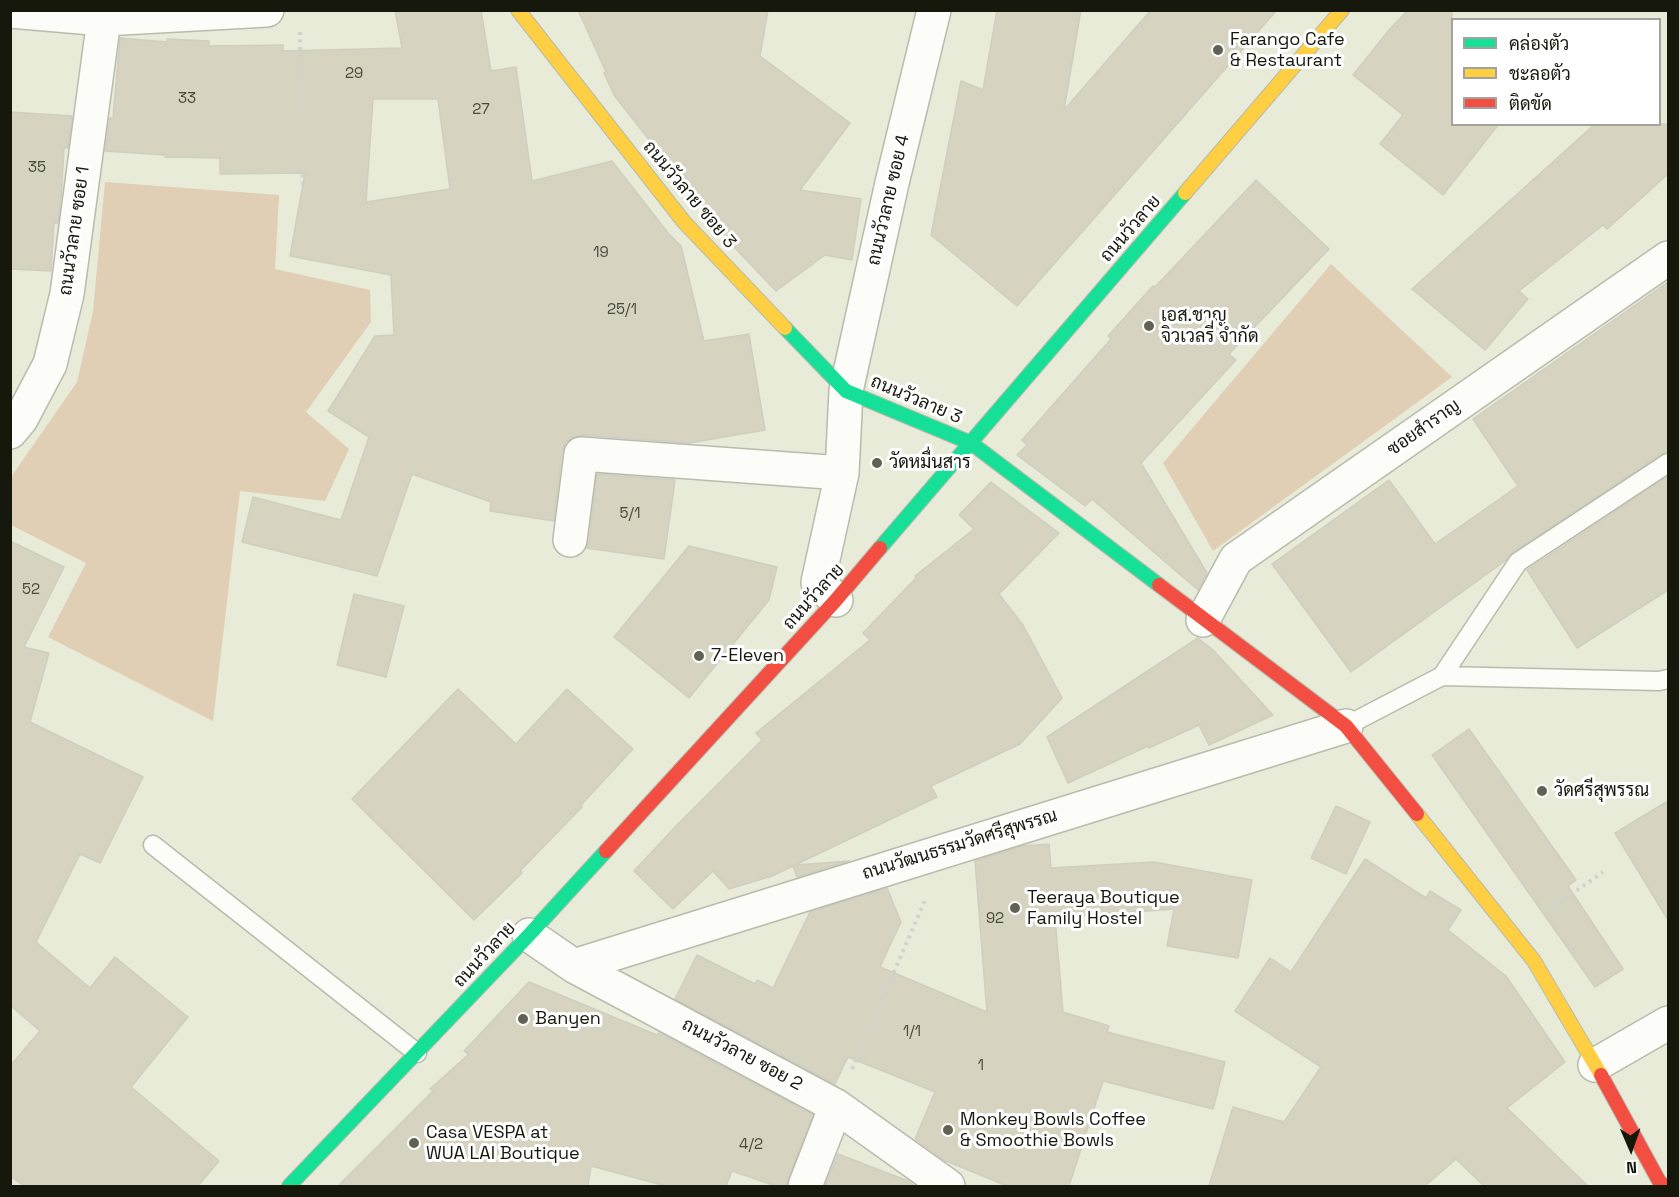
<!DOCTYPE html>
<html>
<head>
<meta charset="utf-8">
<style>
	body { margin:0 }
	#map { position:relative; width:1679px; height:1197px; overflow:hidden; background:#e8ebd8; font-family:"Space Grotesk",Sarabun,sans-serif }
	canvas { display:block }
	.frame { position:absolute; inset:0; border:12px solid #17180c; pointer-events:none }
	.legend { position:absolute; left:1451px; top:18px; width:210px; height:108px; box-sizing:border-box; background:#fff; border:2px solid #a2a39e; margin:0; padding:8px 10px; list-style:none; font-size:18px; color:#17180c }
	.legend li { display:flex; align-items:center; gap:12px; height:30px }
	.legend b { width:30px; border:2px solid #a2a39e }
	.north { position:absolute; left:1601px; top:1119px; width:60px; height:60px; -webkit-text-stroke:4px #fff; paint-order:stroke; rotate:178deg; font-size:16px; font-weight:700; line-height:24px; text-align:center; color:#17180c }
	.north::after { content:''; display:block; margin:auto; width:21px; height:27px; background:#17180c; clip-path:polygon(50% 0,100% 100%,50% 72%,0 100%) }
</style>
</head>
<body>
<div id="map">
<canvas width="1679" height="1197"></canvas>
<div class="frame"></div>
<ul class="legend">
<li><b style="height:8px;background:#16e098"></b>คล่องตัว</li>
<li><b style="height:8px;background:#ffcf43"></b>ชะลอตัว</li>
<li><b style="height:8px;background:#f24e42"></b>ติดขัด</li>
</ul>
<div class="north">N</div>
</div>
<script>
const context = document.querySelector('canvas').getContext('2d');
context.lineJoin = 'round';
function paint(path, color) { context.fillStyle = color; context.fill(path, 'evenodd'); }
const poly = rows => new Path2D(rows.map(r => 'M' + r).join(''));
function trace(path, color, width, dash) { context.strokeStyle = color; context.lineWidth = width; context.lineCap = dash ? 'butt' : 'round'; context.setLineDash(dash || []); context.stroke(path); }
function write(font, color, halo, rows, align = 'center') {
  context.font = font + ' "Space Grotesk",Sarabun,sans-serif'; context.lineWidth = 6; context.setLineDash([]); context.textBaseline = 'middle'; context.strokeStyle = halo; context.fillStyle = color; for (const [text, x, y, turn = 0] of rows) {
    context.save(); context.translate(x, y); context.rotate((+turn || 0) * Math.PI / 180); context.textAlign = isNaN(turn) ? turn : align; if (halo) context.strokeText(text, 0, 0); context.fillText(text, 0, 0); context.restore();
  }
}
paint(poly([
	[105,182,279,195,275,269,370,290,371,322,306,412,349,449,325,501,240,491,213,721,48,637,86,563,11,525,11,477,77,382,93,311],
	[1331,264,1452,377,1213,551,1163,463]
]), '#e0cfb5');
const building = poly([
	[395,10,481,10,491,71,516,67,532,181,612,161,669,234,681,246,704,341,749,334,765,430,689,443,582,435,574,437,566,442,562,452,554,521,490,511,491,502,412,474,377,576,242,542,253,497,341,520,369,437,328,411,375,336,394,335,391,275,290,256,305,173,220,174,220,158,165,157,165,155,105,151,110,118,113,118,120,38,167,42,167,39,209,41,209,46,283,45,283,51,402,48,395,10],
	[373,99,438,99,450,189,366,202,373,99],
	[578,10,768,10,760,56,850,123,800,190,861,199,852,260,825,255,776,291,733,246,659,152,662,163,652,151,657,150,614,95,604,73,606,72,578,10],
	[997,10,1081,10,1064,110,1151,10,1277,10,1017,306,931,235,961,81,983,90,997,10],
	[1408,10,1452,10,1452,124,1499,124,1443,195,1380,144,1403,115,1353,75,1389,30,1408,10],
	[10,112,72,116,68,148,64,148,61,199,58,223,54,223,51,271,10,269,10,112],
	[1595,124,1668,124,1668,174,1607,229,1603,225,1519,291,1528,299,1485,350,1412,289,1595,124],
	[1256,180,1329,249,1229,354,1236,360,1141,463,1207,573,1198,590,1092,499,1085,506,1017,455,1027,445,1022,440,1111,339,1108,336,1153,286,1155,287,1256,180],
	[1668,282,1668,452,1662,454,1512,553,1505,561,1351,672,1272,564,1389,480,1435,544,1518,486,1473,419,1668,282],
	[597,474,675,480,664,559,586,548,589,542,597,474],
	[1668,476,1668,590,1577,648,1527,570,1668,476],
	[991,482,1059,533,999,594,1023,625,1062,698,1020,744,931,786,937,797,795,865,849,861,797,877,793,866,772,876,729,889,713,871,673,909,634,871,675,827,762,740,756,733,870,640,863,633,916,578,915,576,974,529,959,515,991,482],
	[10,541,64,567,24,647,49,653,30,722,143,777,100,863,80,854,36,942,90,988,115,957,188,1017,131,1087,219,1161,198,1186,24,1186,10,1176,10,1066,40,1031,10,1005,10,541],
	[689,546,777,567,769,600,689,698,614,637,689,546],
	[354,594,404,606,386,677,337,665,354,594],
	[1198,638,1213,650,1273,715,1209,745,1199,725,1149,748,1148,746,1068,783,1047,737,1198,638],
	[458,689,516,744,567,689,633,749,581,805,582,807,520,871,522,873,474,920,352,799,458,689],
	[1469,729,1576,880,1568,886,1623,969,1595,987,1432,755,1469,729],
	[1668,801,1668,920,1615,833,1668,801],
	[1336,806,1370,822,1346,874,1311,858,1336,806],
	[1049,844,1051,868,1154,862,1252,880,1238,958,1167,946,1174,909,1055,918,1063,1012,1109,1026,1107,1032,1225,1062,1213,1109,1103,1081,1069,1186,1007,1186,944,1160,915,1139,935,1092,848,1057,835,1084,675,999,697,955,755,984,757,980,773,988,810,912,887,888,901,922,880,967,987,1012,975,861,1022,846,1049,844],
	[1365,859,1426,898,1430,891,1461,910,1448,930,1506,976,1565,1062,1507,1108,1588,1186,1484,1186,1456,1159,1425,1186,1209,1186,1233,1107,1284,1122,1321,1067,1235,1011,1270,958,1291,972,1365,859],
	[529,982,657,1035,659,1033,813,1115,788,1179,787,1186,776,1186,732,1171,726,1186,666,1186,591,1166,588,1186,338,1186,433,1091,430,1089,469,1054,464,1051,529,982],
	[838,1154,908,1181,915,1186,825,1186,838,1154]
]);
paint(building, '#d6d3c1');
trace(building, '#cfcec0', 1.5);
const lane = poly([
	[1442,676,1518,562,1668,463],
	[1346,726,1442,676,1659,681,1668,679],
	[153,845,417,1053]
]);
const street = poly([
	[10,11,104,19,267,10],
	[10,432,21,419,50,364,67,294,104,19],
	[570,540,581,454,842,473],
	[836,600,818,582,842,473,846,391,892,183,934,10],
	[1203,620,1236,559,1668,258],
	[529,935,574,966,836,1106,948,1186],
	[574,966,1346,726],
	[1595,1065,1668,1023],
	[805,1186,836,1106]
]);
const fast = poly([
	[785,328,846,391,971,443,1159,585],
	[880,548,1185,193],
	[289,1186,529,935,606,851]
]);
const slow = poly([
	[518,10,684,222,785,328],
	[1185,193,1342,10],
	[1417,814,1534,961,1601,1075]
]);
const jam = poly([
	[1159,585,1346,726,1417,814],
	[606,851,836,600,880,548],
	[1601,1075,1659,1181,1664,1186]
]);
trace(lane, '#b9bbad', 21);
trace(street, '#b9bbad', 36);
trace(fast, '#b9bbad', 16);
trace(slow, '#b9bbad', 16);
trace(jam, '#b9bbad', 16);
trace(poly([
	[300,32,303,188],
	[1546,912,1603,872],
	[852,1069,926,898]
]), '#d1d2cc', 4, [3, 4.5]);
trace(lane, '#fcfcf9', 18);
trace(street, '#fcfcf9', 33);
trace(fast, '#16e098', 14);
trace(slow, '#ffcf43', 14);
trace(jam, '#f24e42', 14);
for (const [x, y, r, color] of [
	[1218,50,6,"#606253"],
	[1149,326,6,"#606253"],
	[877,463,6,"#606253"],
	[699,656,6,"#606253"],
	[1542,791,6,"#606253"],
	[1015,908,6,"#606253"],
	[523,1019,6,"#606253"],
	[948,1130,6,"#606253"],
	[414,1143,6,"#606253"]
]) { const dot = new Path2D(); dot.arc(x, y, r, 0, 2 * Math.PI); context.fillStyle = color; context.fill(dot); trace(dot, '#fff', 2); }
write('15px', '#49493b', null, [
	["29",354,74],
	["33",187,99],
	["27",481,110],
	["35",37,168],
	["19",601,253],
	["25/1",622,310],
	["5/1",630,514],
	["52",31,590],
	["92",995,919],
	["1/1",912,1032],
	["1",981,1066],
	["4/2",751,1145]
]);
write('18px', '#17180c', '#fff', [
	["Farango Cafe",1230,40],
	["& Restaurant",1230,61],
	["เอส.ชาญ",1161,316],
	["จิวเวลรี่ จำกัด",1161,337],
	["วัดหมื่นสาร",889,463],
	["7-Eleven",711,656],
	["วัดศรีสุพรรณ",1554,791],
	["Teeraya Boutique",1027,898],
	["Family Hostel",1027,919],
	["Banyen",535,1019],
	["Monkey Bowls Coffee",960,1120],
	["& Smoothie Bowls",960,1141],
	["Casa VESPA at",426,1133],
	["WUA LAI Boutique",426,1154]
], 'left');
write('18px', '#17180c', '#fff', [
	["ถนนวัวลาย ซอย 3",689,195,50],
	["ถนนวัวลาย ซอย 4",889,200,-77],
	["ถนนวัวลาย",1131,229,-49],
	["ถนนวัวลาย ซอย 1",75,231,-82],
	["ถนนวัวลาย 3",916,400,23],
	["ซอยสำราญ",1424,428,-35],
	["ถนนวัวลาย",814,597,-48],
	["ถนนวัฒนธรรมวัดศรีสุพรรณ",960,845,-17],
	["ถนนวัวลาย",485,955,-47],
	["ถนนวัวลาย ซอย 2",742,1055,28]
]);
</script>
</body>
</html>
